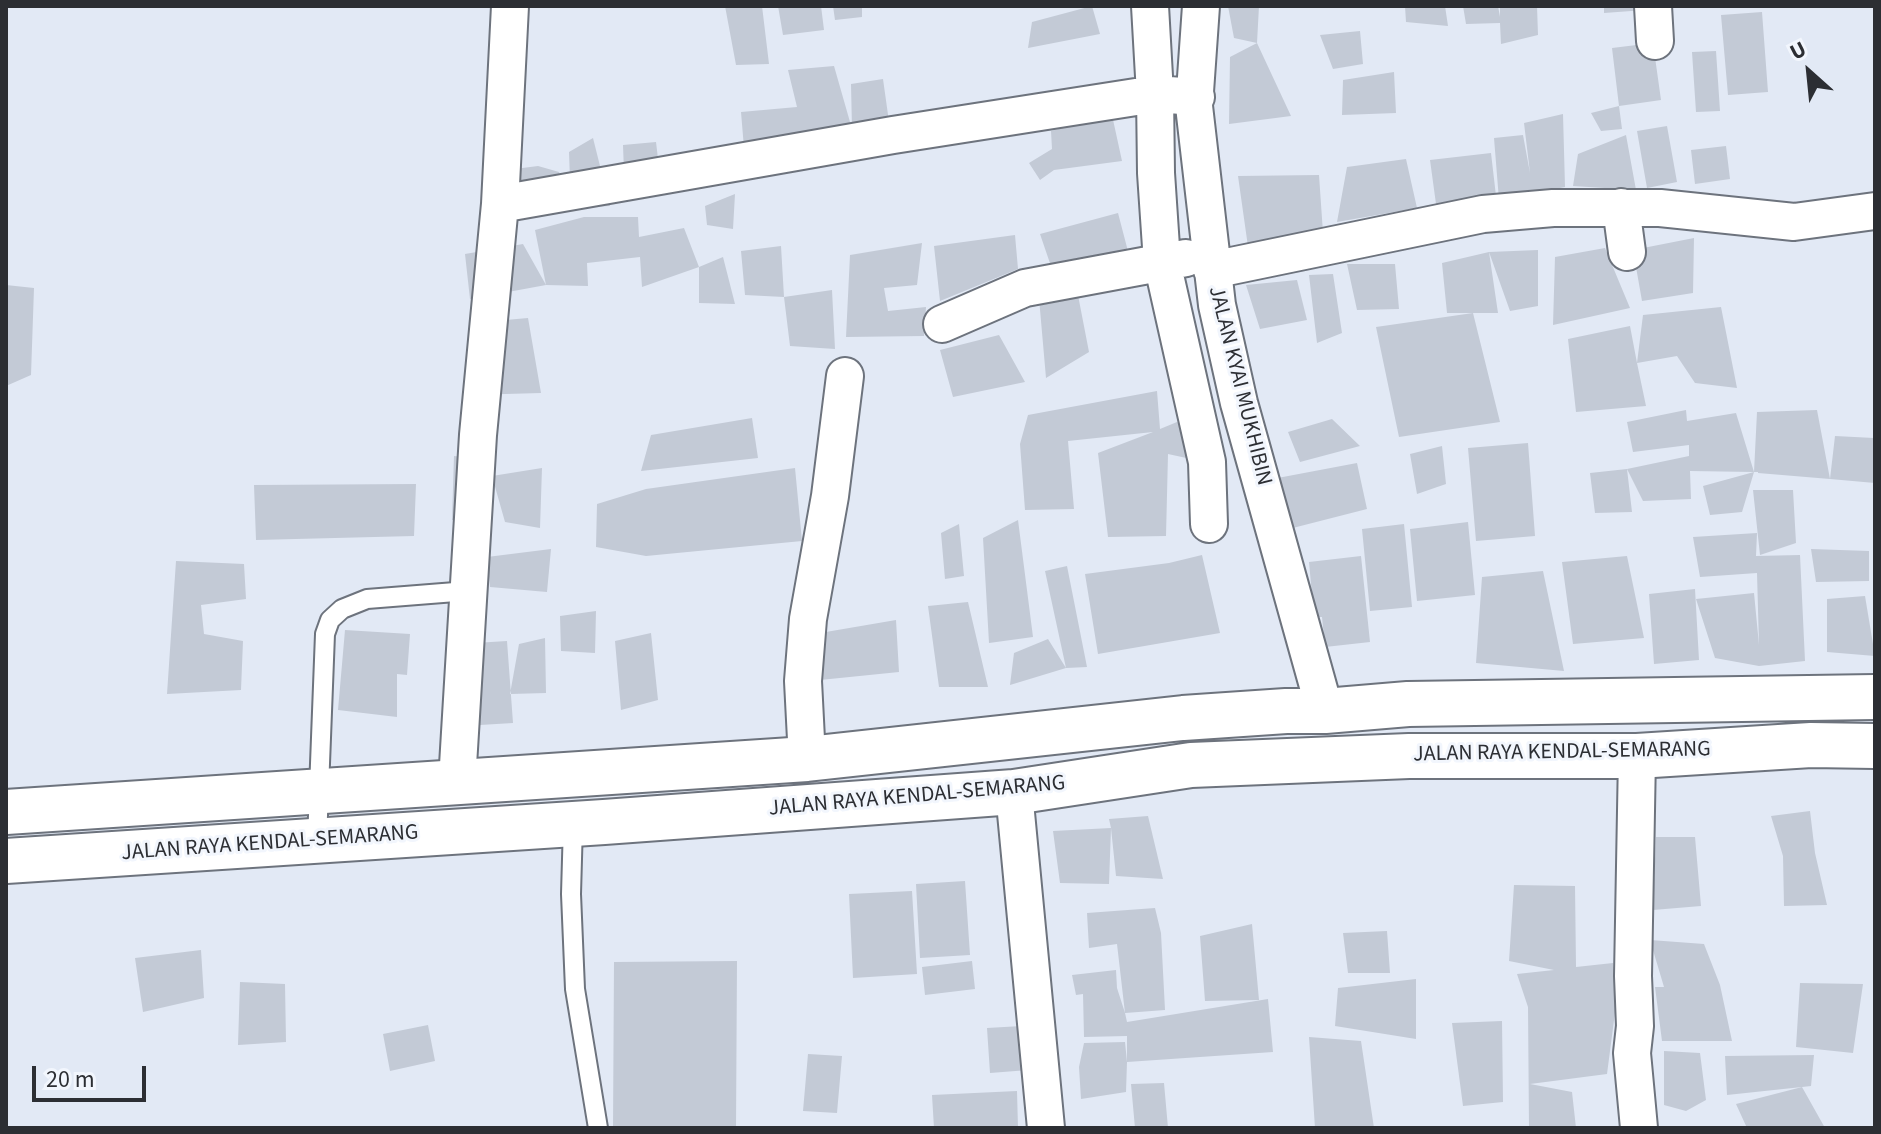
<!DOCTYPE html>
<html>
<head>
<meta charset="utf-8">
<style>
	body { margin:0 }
	#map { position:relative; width:1881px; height:1134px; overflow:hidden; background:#e2e9f5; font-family:"Source Sans 3",sans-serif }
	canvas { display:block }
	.frame { position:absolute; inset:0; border:8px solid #2c2e33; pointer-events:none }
	.north { position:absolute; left:1769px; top:32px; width:80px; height:80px; -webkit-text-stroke:6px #f2f6fd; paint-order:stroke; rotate:333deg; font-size:22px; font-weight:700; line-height:32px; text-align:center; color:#2c2e33 }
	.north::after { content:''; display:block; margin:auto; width:28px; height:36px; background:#2c2e33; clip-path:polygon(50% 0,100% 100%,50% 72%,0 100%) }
	.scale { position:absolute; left:32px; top:1066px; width:114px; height:36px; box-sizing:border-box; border:4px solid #2c2e33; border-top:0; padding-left:10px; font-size:24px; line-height:28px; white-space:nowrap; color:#2c2e33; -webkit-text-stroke:6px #f2f6fd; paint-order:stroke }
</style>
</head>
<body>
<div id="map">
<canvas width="1881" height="1134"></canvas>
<div class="frame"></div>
<div class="north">U</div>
<div class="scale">20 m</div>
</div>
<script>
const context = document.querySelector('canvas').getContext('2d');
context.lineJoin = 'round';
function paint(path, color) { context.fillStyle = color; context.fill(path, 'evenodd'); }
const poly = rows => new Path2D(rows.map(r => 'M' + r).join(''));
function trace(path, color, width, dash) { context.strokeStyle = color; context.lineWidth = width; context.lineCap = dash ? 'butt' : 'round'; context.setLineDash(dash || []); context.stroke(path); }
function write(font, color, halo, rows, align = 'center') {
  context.font = font + ' "Source Sans 3",sans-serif'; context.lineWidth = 6; context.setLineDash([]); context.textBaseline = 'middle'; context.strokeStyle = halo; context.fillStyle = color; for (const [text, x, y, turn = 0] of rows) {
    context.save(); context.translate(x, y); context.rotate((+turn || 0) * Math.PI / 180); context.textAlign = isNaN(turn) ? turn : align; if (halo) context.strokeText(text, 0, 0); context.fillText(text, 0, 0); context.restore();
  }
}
paint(poly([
	[725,6,762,6,769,64,736,65],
	[778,6,821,6,824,30,783,35],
	[833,6,862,6,862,17,835,20],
	[1092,6,1100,34,1028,48,1032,22],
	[1228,6,1259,6,1257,43,1234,38],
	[1405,6,1445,6,1448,26,1406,22],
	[1463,6,1498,6,1500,17,1500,6,1537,6,1538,35,1501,44,1500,23,1466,24],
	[1604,6,1645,6,1645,10,1604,13],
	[1762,12,1768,92,1728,95,1721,15],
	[1360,31,1363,64,1333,69,1320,35],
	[1257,43,1291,116,1229,124,1230,57],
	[1653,43,1661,100,1619,106,1612,48],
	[1716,51,1720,111,1696,112,1692,52],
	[834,66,852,129,744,148,741,112,797,107,788,70],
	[1394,72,1396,113,1342,115,1343,80],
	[883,79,890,129,852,129,851,84],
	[1619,106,1622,129,1601,131,1591,113],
	[1563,114,1565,187,1499,200,1494,138,1523,135,1530,173,1524,123],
	[1112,115,1122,161,1054,170,1040,180,1029,163,1052,149,1051,131],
	[1667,126,1677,182,1647,188,1637,131],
	[1626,135,1636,190,1573,186,1578,154],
	[593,138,610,206,571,208,569,152],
	[656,142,662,192,625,199,623,145],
	[1726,146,1730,179,1695,184,1691,150],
	[1491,153,1496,196,1436,204,1430,160],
	[1406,159,1417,208,1337,222,1347,167],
	[538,166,559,172,571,208,515,217,507,170],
	[1319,175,1325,262,1252,275,1238,176],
	[735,194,733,229,707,225,705,206],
	[1118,213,1130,259,1054,275,1040,234],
	[584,217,638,217,639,237,684,228,699,267,723,257,735,304,699,303,699,267,642,287,640,257,587,263,588,286,546,285,470,299,465,254,523,244,546,285,535,230],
	[1015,235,1018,269,940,301,934,246],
	[1694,238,1693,293,1642,301,1633,250],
	[922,243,917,285,884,288,888,311,926,307,924,336,846,337,850,255],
	[781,246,784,297,745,295,741,251],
	[1605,248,1630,308,1553,325,1555,257],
	[1538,250,1538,306,1510,311,1489,252],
	[1489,252,1498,313,1473,313,1500,422,1399,437,1376,327,1473,313,1447,313,1442,263],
	[1347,264,1395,264,1399,309,1357,310],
	[1333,274,1342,333,1317,343,1309,275],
	[1297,280,1307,320,1260,329,1246,285],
	[6,285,34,288,31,375,6,386],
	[832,290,835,349,790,346,784,297],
	[1077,290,1089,352,1046,378,1039,298],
	[1721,307,1737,388,1695,383,1677,356,1637,363,1646,406,1576,412,1568,339,1630,326,1637,363,1643,315],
	[528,318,541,393,470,395,472,323],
	[999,335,1025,382,953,397,940,350],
	[1157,391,1160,429,1177,422,1195,432,1191,459,1168,454,1166,536,1108,537,1098,453,1153,432,1068,441,1074,509,1025,510,1020,444,1028,415],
	[1686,410,1687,421,1736,413,1754,472,1690,471,1691,499,1643,501,1627,469,1689,456,1689,445,1633,452,1627,422],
	[1817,410,1830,479,1835,436,1874,438,1875,483,1830,479,1758,473,1758,472,1754,472,1757,412],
	[752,418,758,458,641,471,651,435],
	[1332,419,1360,446,1300,462,1288,432],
	[1528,443,1535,536,1476,541,1468,448],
	[1442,446,1446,484,1417,494,1410,454],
	[454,456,492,460,492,476,542,468,540,528,505,522,492,476,492,522,452,520],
	[1357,463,1367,509,1281,531,1267,480],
	[795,468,802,541,646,556,596,547,597,504,646,489],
	[1627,469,1632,512,1595,513,1590,473],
	[1754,472,1742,512,1710,515,1703,486],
	[416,484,414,536,256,540,254,485],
	[1753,490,1793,490,1796,543,1760,555],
	[1018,520,1033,637,989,643,983,538],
	[1468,522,1475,595,1417,601,1410,529],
	[959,524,964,576,945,579,941,533],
	[1404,524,1412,607,1370,611,1362,529],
	[1757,533,1756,556,1800,555,1805,661,1759,666,1715,658,1696,599,1754,593,1759,645,1757,573,1700,577,1693,537],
	[551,549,547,592,490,587,487,557],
	[1811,549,1869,551,1869,581,1816,582],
	[1202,555,1220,633,1098,654,1085,574,1169,563],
	[1361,556,1370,642,1325,647,1322,617,1314,617,1309,562],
	[1627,556,1644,638,1573,644,1562,562],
	[176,561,244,564,246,599,201,605,204,634,243,641,241,690,167,694],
	[1067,566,1087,667,1066,668,1045,571],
	[1543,571,1564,671,1476,663,1482,577],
	[1695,589,1699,660,1654,664,1649,594],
	[1865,596,1875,656,1827,652,1827,599],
	[968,602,988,687,939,687,928,606],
	[596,611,595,653,561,651,560,616],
	[896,620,899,672,820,680,820,633],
	[345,630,410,634,407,675,397,674,397,717,338,710],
	[651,633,658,700,621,710,615,641],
	[545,638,546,693,510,694,519,644],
	[1048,639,1066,668,1010,685,1014,653],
	[507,641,513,723,480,725,475,643],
	[1810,811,1815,853,1827,905,1784,906,1783,856,1771,816],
	[1148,816,1163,879,1116,876,1111,828,1109,884,1060,883,1053,831,1111,828,1109,819],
	[1656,837,1695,837,1701,906,1653,910],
	[965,881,970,955,920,958,916,884],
	[1514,885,1575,886,1576,967,1613,963,1616,1005,1607,1074,1530,1084,1572,1092,1576,1128,1529,1128,1528,1007,1517,974,1554,970,1509,961],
	[912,891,917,974,853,978,849,894],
	[1155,908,1161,933,1165,1010,1125,1013,1127,1022,1268,999,1273,1052,1127,1062,1126,1092,1081,1099,1079,1067,1084,1043,1125,1042,1127,1062,1127,1036,1084,1037,1083,994,1076,995,1072,975,1116,970,1117,988,1125,1013,1117,944,1089,948,1087,913],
	[1252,924,1259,1000,1205,1001,1200,936],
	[1387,931,1390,973,1348,973,1343,933],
	[1650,940,1704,944,1720,985,1732,1041,1662,1041,1655,987,1664,987],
	[201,950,204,998,143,1012,135,958],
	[737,961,736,1128,613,1128,614,962],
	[972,961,975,989,925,995,922,967],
	[1416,979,1416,1039,1335,1026,1338,988],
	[240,982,285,984,286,1042,238,1045],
	[1800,983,1863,984,1853,1053,1796,1047],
	[1502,1021,1503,1102,1463,1106,1452,1023],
	[428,1025,435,1061,390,1071,383,1034],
	[1039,1025,1041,1069,990,1073,987,1028],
	[1309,1037,1361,1041,1374,1128,1315,1128],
	[1664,1051,1700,1053,1706,1100,1686,1111,1664,1105],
	[808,1054,842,1056,837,1113,803,1111],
	[1814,1055,1811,1086,1802,1087,1825,1128,1747,1128,1736,1104,1802,1087,1727,1095,1725,1056],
	[1164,1083,1168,1128,1135,1128,1131,1084],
	[1017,1091,1018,1128,934,1128,932,1095]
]), '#c3cad6');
const lane = poly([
	[573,824,571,894,575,989,598,1128],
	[317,841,325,634,330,620,342,609,367,599,468,591]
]);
const street = poly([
	[1150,6,1155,94,1156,173,1162,262,1207,462,1209,524],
	[1201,6,1194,106,1217,305,1239,403,1325,711],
	[1653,6,1655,41],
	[500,204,893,135,1155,94,1196,97],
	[1621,207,1627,252],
	[1212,270,1483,214,1553,208,1660,208,1794,222,1875,211],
	[942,324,1025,288,1186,258],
	[1637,756,1633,976,1635,1026,1632,1053,1639,1128],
	[807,759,803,681,808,619,830,496,845,376],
	[457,782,478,435,500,204,510,6],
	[1014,792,1046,1128]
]);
const highway = poly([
	[6,812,807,759,1183,718,1286,711,1325,711,1408,704,1875,697],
	[6,861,604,822,1014,792,1191,765,1409,756,1637,756,1811,745,1875,746]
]);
trace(lane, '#6d737d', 22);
trace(street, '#6d737d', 40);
trace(highway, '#6d737d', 48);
trace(lane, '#fff', 18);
trace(street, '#fff', 36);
trace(highway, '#fff', 44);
write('22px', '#2c2e33', '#f2f6fd', [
	["JALAN KYAI MUKHIBIN",1239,386,76],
	["JALAN RAYA KENDAL-SEMARANG",1562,753,-1],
	["JALAN RAYA KENDAL-SEMARANG",917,797,-5],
	["JALAN RAYA KENDAL-SEMARANG",270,844,-4]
]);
</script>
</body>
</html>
